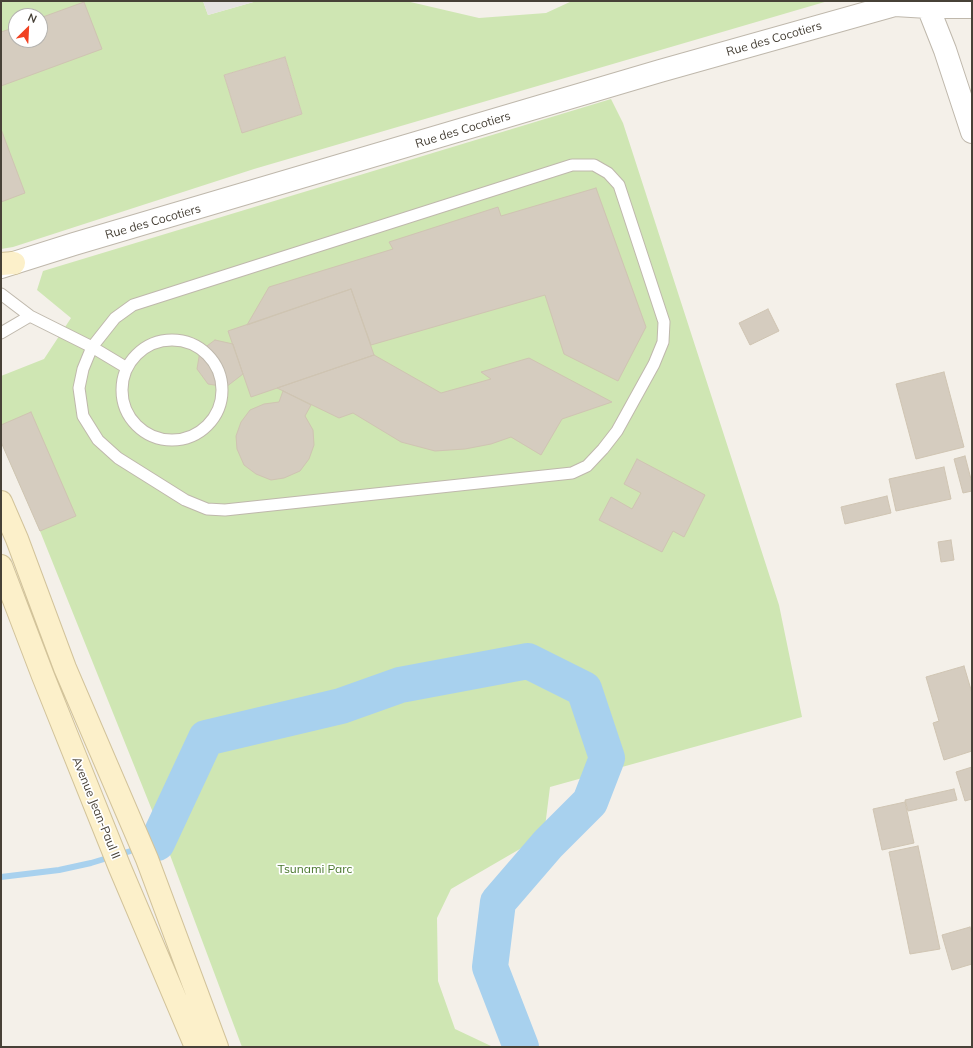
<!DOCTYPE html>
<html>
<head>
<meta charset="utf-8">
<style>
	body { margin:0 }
	#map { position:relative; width:973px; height:1048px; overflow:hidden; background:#f4f0e9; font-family:Mulish,sans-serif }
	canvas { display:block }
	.frame { position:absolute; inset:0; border:2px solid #474137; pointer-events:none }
	.north { position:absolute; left:8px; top:8px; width:40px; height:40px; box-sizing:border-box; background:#fff; border:1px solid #b5b3af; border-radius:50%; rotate:24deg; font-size:11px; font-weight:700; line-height:16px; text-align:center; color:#474137 }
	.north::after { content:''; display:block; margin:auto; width:14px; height:18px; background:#f14222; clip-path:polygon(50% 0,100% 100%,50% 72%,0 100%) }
</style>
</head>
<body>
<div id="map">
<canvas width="973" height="1048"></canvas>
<div class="frame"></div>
<div class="north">N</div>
</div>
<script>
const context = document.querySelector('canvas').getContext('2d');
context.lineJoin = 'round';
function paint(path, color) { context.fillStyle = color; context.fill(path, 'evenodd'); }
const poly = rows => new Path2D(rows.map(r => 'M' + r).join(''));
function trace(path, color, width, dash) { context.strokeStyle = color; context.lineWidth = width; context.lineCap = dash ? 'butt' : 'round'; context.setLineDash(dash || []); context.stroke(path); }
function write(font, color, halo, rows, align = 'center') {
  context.font = font + ' Mulish,sans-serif'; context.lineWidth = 3.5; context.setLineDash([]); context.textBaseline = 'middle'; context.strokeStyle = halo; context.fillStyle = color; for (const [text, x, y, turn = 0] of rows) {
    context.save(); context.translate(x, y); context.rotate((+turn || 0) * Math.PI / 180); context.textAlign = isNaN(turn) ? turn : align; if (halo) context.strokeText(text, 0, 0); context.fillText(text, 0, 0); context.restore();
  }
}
paint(poly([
	[1,1,203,1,208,15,257,1,406,1,479,18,546,13,572,1,828,1,254,169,13,247,1,249],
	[16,16,40,16,40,40,16,40],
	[285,57,302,114,242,132,224,75],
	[611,99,623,123,779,605,802,717,550,787,544,835,451,889,437,918,438,981,455,1029,491,1046,491,1047,242,1047,170,855,40,531,1,442,1,376,44,359,71,318,37,290,43,271]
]), '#cfe6b3');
paint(poly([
	[203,1,257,1,208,15]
]), '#e5e3e0');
trace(poly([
	[1,877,59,870,91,863,157,843]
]), '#a8d1ee', 6);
trace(poly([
	[157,843,206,738,341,706,400,685,528,661,584,689,607,758,590,802,548,844,498,902,490,967,521,1047]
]), '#a8d1ee', 36);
const building = poly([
	[84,2,102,49,1,86,1,32,16,27,16,40,40,40,40,18,84,2],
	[285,57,302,114,242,133,224,75,285,57],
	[1,129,25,193,1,202,1,129],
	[596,188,646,327,618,381,564,354,545,295,371,345,351,289,247,325,269,287,393,249,389,242,498,207,501,216,596,188],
	[351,289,374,355,251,397,228,331,351,289],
	[768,309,779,331,750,345,739,323,768,309],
	[215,340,233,344,243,374,226,387,208,384,197,369,200,351,215,340],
	[374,355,441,393,491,379,481,372,529,358,612,402,562,419,541,455,511,437,491,444,465,449,435,451,401,442,353,413,339,418,277,388,374,355],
	[944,372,964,447,916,459,896,384,944,372],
	[283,391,311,405,305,416,313,430,314,445,309,459,300,471,284,478,271,480,256,474,244,465,237,449,236,436,241,422,250,410,264,404,279,402,283,391],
	[31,412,76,516,40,531,1,442,1,425,31,412],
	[965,456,972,483,972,491,963,493,954,459,965,456],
	[637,459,705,495,684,537,673,531,662,552,599,520,611,497,632,509,641,493,624,484,637,459],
	[944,467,951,499,896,511,889,479,944,467],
	[887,496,891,513,845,524,841,507,887,496],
	[951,540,954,560,941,562,938,542,951,540],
	[964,666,972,693,972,751,944,760,933,723,939,721,926,677,964,666],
	[972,767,972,799,965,801,956,772,972,767],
	[954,789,957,800,908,811,905,800,954,789],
	[905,802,914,843,882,850,873,809,905,802],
	[918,846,940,949,910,954,889,852,918,846],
	[970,927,972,934,972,964,952,970,942,935,970,927]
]);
paint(building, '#d5ccbf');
trace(building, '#cfc4b2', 1);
const service = poly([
	[572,165,594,165,608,173,619,185,664,322,663,342,654,364,617,431,603,449,587,466,572,473,225,510,207,509,185,500,118,458,98,440,83,416,79,388,83,369,92,347,115,318,133,305,572,165],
	[1,294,30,316,92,347,127,368],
	[1,333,30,316],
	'122 390a50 50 0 1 1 100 0a50 50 0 1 1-100 0Z'
]);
const minor = poly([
	[1,267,74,244,660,71,895,5,928,7,945,50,972,132]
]);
const tertiary = poly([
	[926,1,928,7,972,7]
]);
const secondary = poly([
	[1,264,14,263],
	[1,502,17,539,65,668,147,859,217,1047],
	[1,566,43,676,120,868,196,1047]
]);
trace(service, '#bfb8ac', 13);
trace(minor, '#bfb8ac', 24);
trace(tertiary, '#bfb8ac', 24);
trace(secondary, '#d2c39a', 24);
trace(service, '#fff', 11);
trace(minor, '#fff', 22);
trace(tertiary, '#fff', 22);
trace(secondary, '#fcf0ca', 22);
write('12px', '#474137', '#fff', [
	["Rue des Cocotiers",774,39,-16],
	["Rue des Cocotiers",463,130,-17],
	["Rue des Cocotiers",153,222,-16],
	["Avenue Jean-Paul II",96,808,68]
]);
write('12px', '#49772d', '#fff', [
	["Tsunami Parc",315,869]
]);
</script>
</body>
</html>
